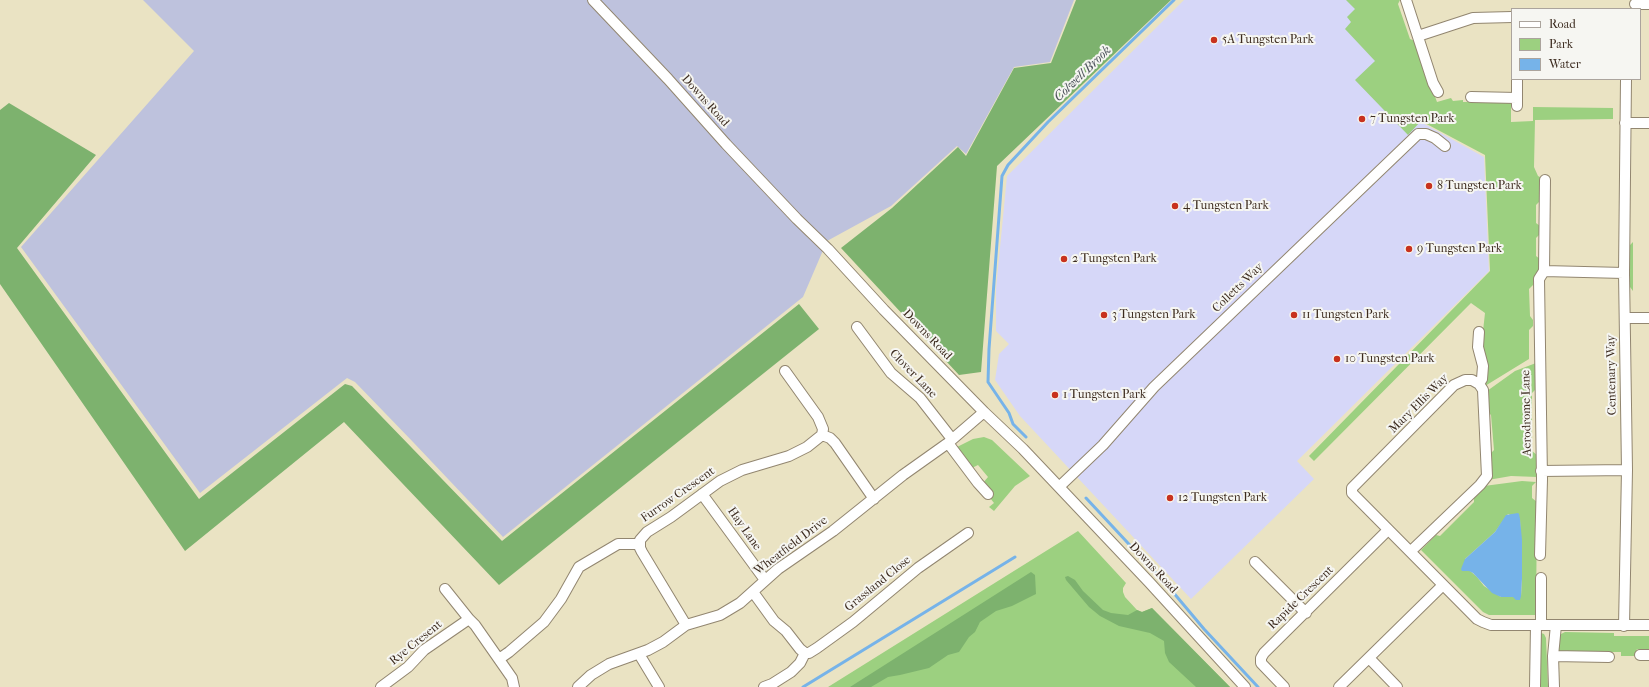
<!DOCTYPE html>
<html>
<head>
<meta charset="utf-8">
<style>
	body { margin:0 }
	#map { position:relative; width:1649px; height:687px; overflow:hidden; background:#eae3c3; font-family:"IM FELL French Canon",serif }
	canvas { display:block }
	.legend { position:absolute; left:1511px; top:8px; width:130px; height:72px; box-sizing:border-box; background:#f6f6f2; border:1px solid #aba49d; margin:0; padding:5px 7px; list-style:none; font-size:12px; color:#3b2a1e }
	.legend li { display:flex; align-items:center; gap:8px; height:20px }
	.legend b { width:20px; border:1px solid #aba49d }
</style>
</head>
<body>
<div id="map">
<canvas width="1649" height="687"></canvas>
<ul class="legend">
<li><b style="height:5px;background:#fff"></b>Road</li>
<li><b style="height:11px;background:#9cd080"></b>Park</li>
<li><b style="height:11px;background:#76b3e9"></b>Water</li>
</ul>
</div>
<script>
const context = document.querySelector('canvas').getContext('2d');
context.lineJoin = 'round';
function paint(path, color) { context.fillStyle = color; context.fill(path, 'evenodd'); }
const poly = rows => new Path2D(rows.map(r => 'M' + r).join(''));
function trace(path, color, width, dash) { context.strokeStyle = color; context.lineWidth = width; context.lineCap = dash ? 'butt' : 'round'; context.setLineDash(dash || []); context.stroke(path); }
function write(font, color, halo, rows, align = 'center') {
  context.font = font + ' "IM FELL French Canon",serif'; context.lineWidth = 4; context.setLineDash([]); context.textBaseline = 'middle'; context.strokeStyle = halo; context.fillStyle = color; for (const [text, x, y, turn = 0] of rows) {
    context.save(); context.translate(x, y); context.rotate((+turn || 0) * Math.PI / 180); context.textAlign = isNaN(turn) ? turn : align; if (halo) context.strokeText(text, 0, 0); context.fillText(text, 0, 0); context.restore();
  }
}
paint(poly([
	[1184,0,1381,0,1419,121,1484,157,1489,271,1297,461,1314,479,1191,599,1020,416,995,380,999,354,1009,344,996,331,996,289,1007,176]
]), '#d6d7f8');
paint(poly([
	[143,0,1074,0,1050,62,1014,67,966,154,957,146,891,206,827,241,803,297,503,537,413,442,355,382,347,378,200,493,21,247,194,51]
]), '#bec2dd');
paint(poly([
	[1346,0,1400,0,1398,4,1410,39,1415,41,1437,102,1451,98,1453,101,1463,100,1463,102,1511,102,1511,122,1533,121,1533,107,1613,108,1613,119,1535,120,1534,167,1538,176,1540,177,1540,201,1536,205,1536,223,1540,226,1540,234,1536,238,1536,256,1540,259,1540,270,1535,275,1533,285,1529,289,1530,316,1533,320,1533,326,1529,330,1529,359,1485,386,1481,349,1485,313,1471,303,1314,461,1309,456,1490,271,1485,155,1421,121,1408,135,1355,80,1375,61,1345,29,1351,22,1347,17,1355,9],
	[1633,242,1633,291,1630,287,1630,245],
	[1536,363,1536,389,1532,393,1532,451,1537,455,1537,477,1511,476,1488,480,1491,453,1494,450,1491,415,1488,412,1487,391,1515,371],
	[984,437,992,440,1030,476,1015,486,994,511,989,507,994,503,990,498,991,495,982,484,988,477,978,465,970,469,957,447,973,439],
	[1522,481,1536,482,1532,486,1532,498,1537,502,1536,615,1489,615,1483,612,1421,550,1436,535,1440,536,1474,502,1474,496,1484,486],
	[1508,514,1520,519,1522,579,1521,596,1501,597,1484,586,1477,577,1469,570,1465,559,1495,532],
	[1078,531,1126,583,1123,588,1123,592,1125,597,1137,610,1142,612,1152,608,1230,687,828,687],
	[1538,632,1544,634,1546,638,1548,687,1537,687],
	[1565,632,1614,633,1614,636,1649,636,1649,652,1643,652,1637,649,1634,656,1621,656,1621,652,1601,652,1594,654,1559,653,1559,638,1561,634]
]), '#9cd080');
paint(poly([
	[1076,0,1171,0,997,166,981,372,959,375,841,248,892,208,958,147,966,156,1014,68,1051,63],
	[9,103,96,155,17,248,199,499,345,384,352,386,502,541,799,304,819,329,499,585,344,422,185,551,0,284,0,110],
	[1031,572,1035,575,1036,594,1012,606,996,611,980,622,975,632,969,637,959,652,948,655,929,668,900,675,888,677,871,687,850,687],
	[1068,576,1075,580,1083,591,1103,610,1111,613,1128,615,1137,610,1142,612,1152,608,1230,687,1196,687,1169,662,1165,653,1164,641,1150,633,1119,626,1100,616,1089,607,1066,580,1065,577]
]), '#7db26e');
paint(poly([
	[1518,513,1519,514,1520,519,1522,540,1522,579,1521,596,1520,600,1516,600,1513,597,1501,597,1492,593,1473,573,1469,571,1462,571,1461,569,1465,559,1495,532,1506,515]
]), '#76b3e9');
trace(poly([
	[1026,437,1013,424,1009,413,988,382,989,349,1002,176,1008,165,1048,122,1174,0],
	[1086,498,1167,585,1204,629,1258,687],
	[803,687,1015,557]
]), '#76b3e9', 3);
const minor = poly([
	[593,0,668,79,726,144,797,219,828,249,884,310,984,412,1023,449,1149,582,1245,687],
	[1406,0,1433,83,1438,92],
	[1635,4,1649,4],
	[1418,36,1473,18,1512,17],
	[1471,97,1517,98],
	[1517,106,1517,79],
	[1625,123,1649,123],
	[1544,271,1624,273],
	[1625,318,1649,318],
	[857,327,891,373,920,398,952,439],
	[1479,332,1478,347,1483,366,1482,379,1479,384],
	[822,435,830,438,835,443,874,499],
	[948,443,978,483,988,494],
	[1541,471,1627,470],
	[1059,487,1103,445,1154,387,1418,134,1426,134,1435,138,1445,146],
	[702,494,765,580],
	[1411,551,1480,485,1487,476,1483,390,1479,384,1472,380,1465,380,1454,385,1355,485,1352,488,1352,493,1477,619,1483,622,1491,625,1649,625],
	[1540,555,1542,479,1539,279,1544,271,1545,180],
	[1255,562,1306,613],
	[445,589,469,619],
	[753,592,774,621,786,631,800,649,805,653],
	[686,625,642,552,640,548,640,540,647,532,671,517,720,481,742,470,789,456,807,447,822,435,823,429,818,417,785,371],
	[1541,625,1541,578],
	[1624,626,1627,470,1624,273,1626,79],
	[639,654,659,687],
	[1640,655,1649,655],
	[1553,656,1609,657],
	[1369,658,1397,687],
	[499,659,509,652,544,622,561,599,579,567,618,544,639,544],
	[381,687,408,667,424,650,469,619,475,625,512,678,514,687],
	[578,687,591,675,609,664,648,650,663,642,686,625,720,615,740,603,778,569,833,531,903,475,948,443,984,412],
	[764,687,772,684,791,672,800,663,805,653,809,653,817,648,853,622,918,568,968,533],
	[1284,687,1261,663,1261,658,1264,653,1388,530],
	[1339,687,1443,585],
	[1535,687,1536,625],
	[1554,687,1553,656,1556,625]
]);
trace(minor, '#928670', 12);
trace(minor, '#fff', 10);
for (const [x, y, r, color] of [
	[1214,40,4,"#c8321e"],
	[1362,119,4,"#c8321e"],
	[1429,186,4,"#c8321e"],
	[1175,206,4,"#c8321e"],
	[1409,249,4,"#c8321e"],
	[1064,259,4,"#c8321e"],
	[1104,315,4,"#c8321e"],
	[1294,315,4,"#c8321e"],
	[1337,359,4,"#c8321e"],
	[1055,395,4,"#c8321e"],
	[1170,498,4,"#c8321e"]
]) { const dot = new Path2D(); dot.arc(x, y, r, 0, 2 * Math.PI); context.fillStyle = color; context.fill(dot); trace(dot, '#f6f6f2', 1.5); }
write('12px', '#3b2a1e', '#f6f6f2', [
	["5A Tungsten Park",1222,40],
	["7 Tungsten Park",1370,119],
	["8 Tungsten Park",1437,186],
	["4 Tungsten Park",1183,206],
	["9 Tungsten Park",1417,249],
	["2 Tungsten Park",1072,259],
	["3 Tungsten Park",1112,315],
	["11 Tungsten Park",1302,315],
	["10 Tungsten Park",1345,359],
	["1 Tungsten Park",1063,395],
	["12 Tungsten Park",1178,498]
], 'left');
write('12px', '#3b2a1e', '#f6f6f2', [
	["Downs Road",705,101,48],
	["Colletts Way",1238,288,-44],
	["Downs Road",927,335,46],
	["Clover Lane",913,374,46],
	["Centenary Way",1612,375,-91],
	["Mary Ellis Way",1419,404,-45],
	["Aerodrome Lane",1527,413,-91],
	["Furrow Crescent",678,495,-35],
	["Hay Lane",744,529,55],
	["Wheatfield Drive",791,546,-37],
	["Downs Road",1153,568,47],
	["Grassland Close",878,584,-39],
	["Rapide Crescent",1301,598,-44],
	["Rye Cresent",416,643,-39]
]);
write('italic 13px', '#4d535b', '#f6f6f2', [
	["Colwell Brook",1083,74,-44]
]);
</script>
</body>
</html>
